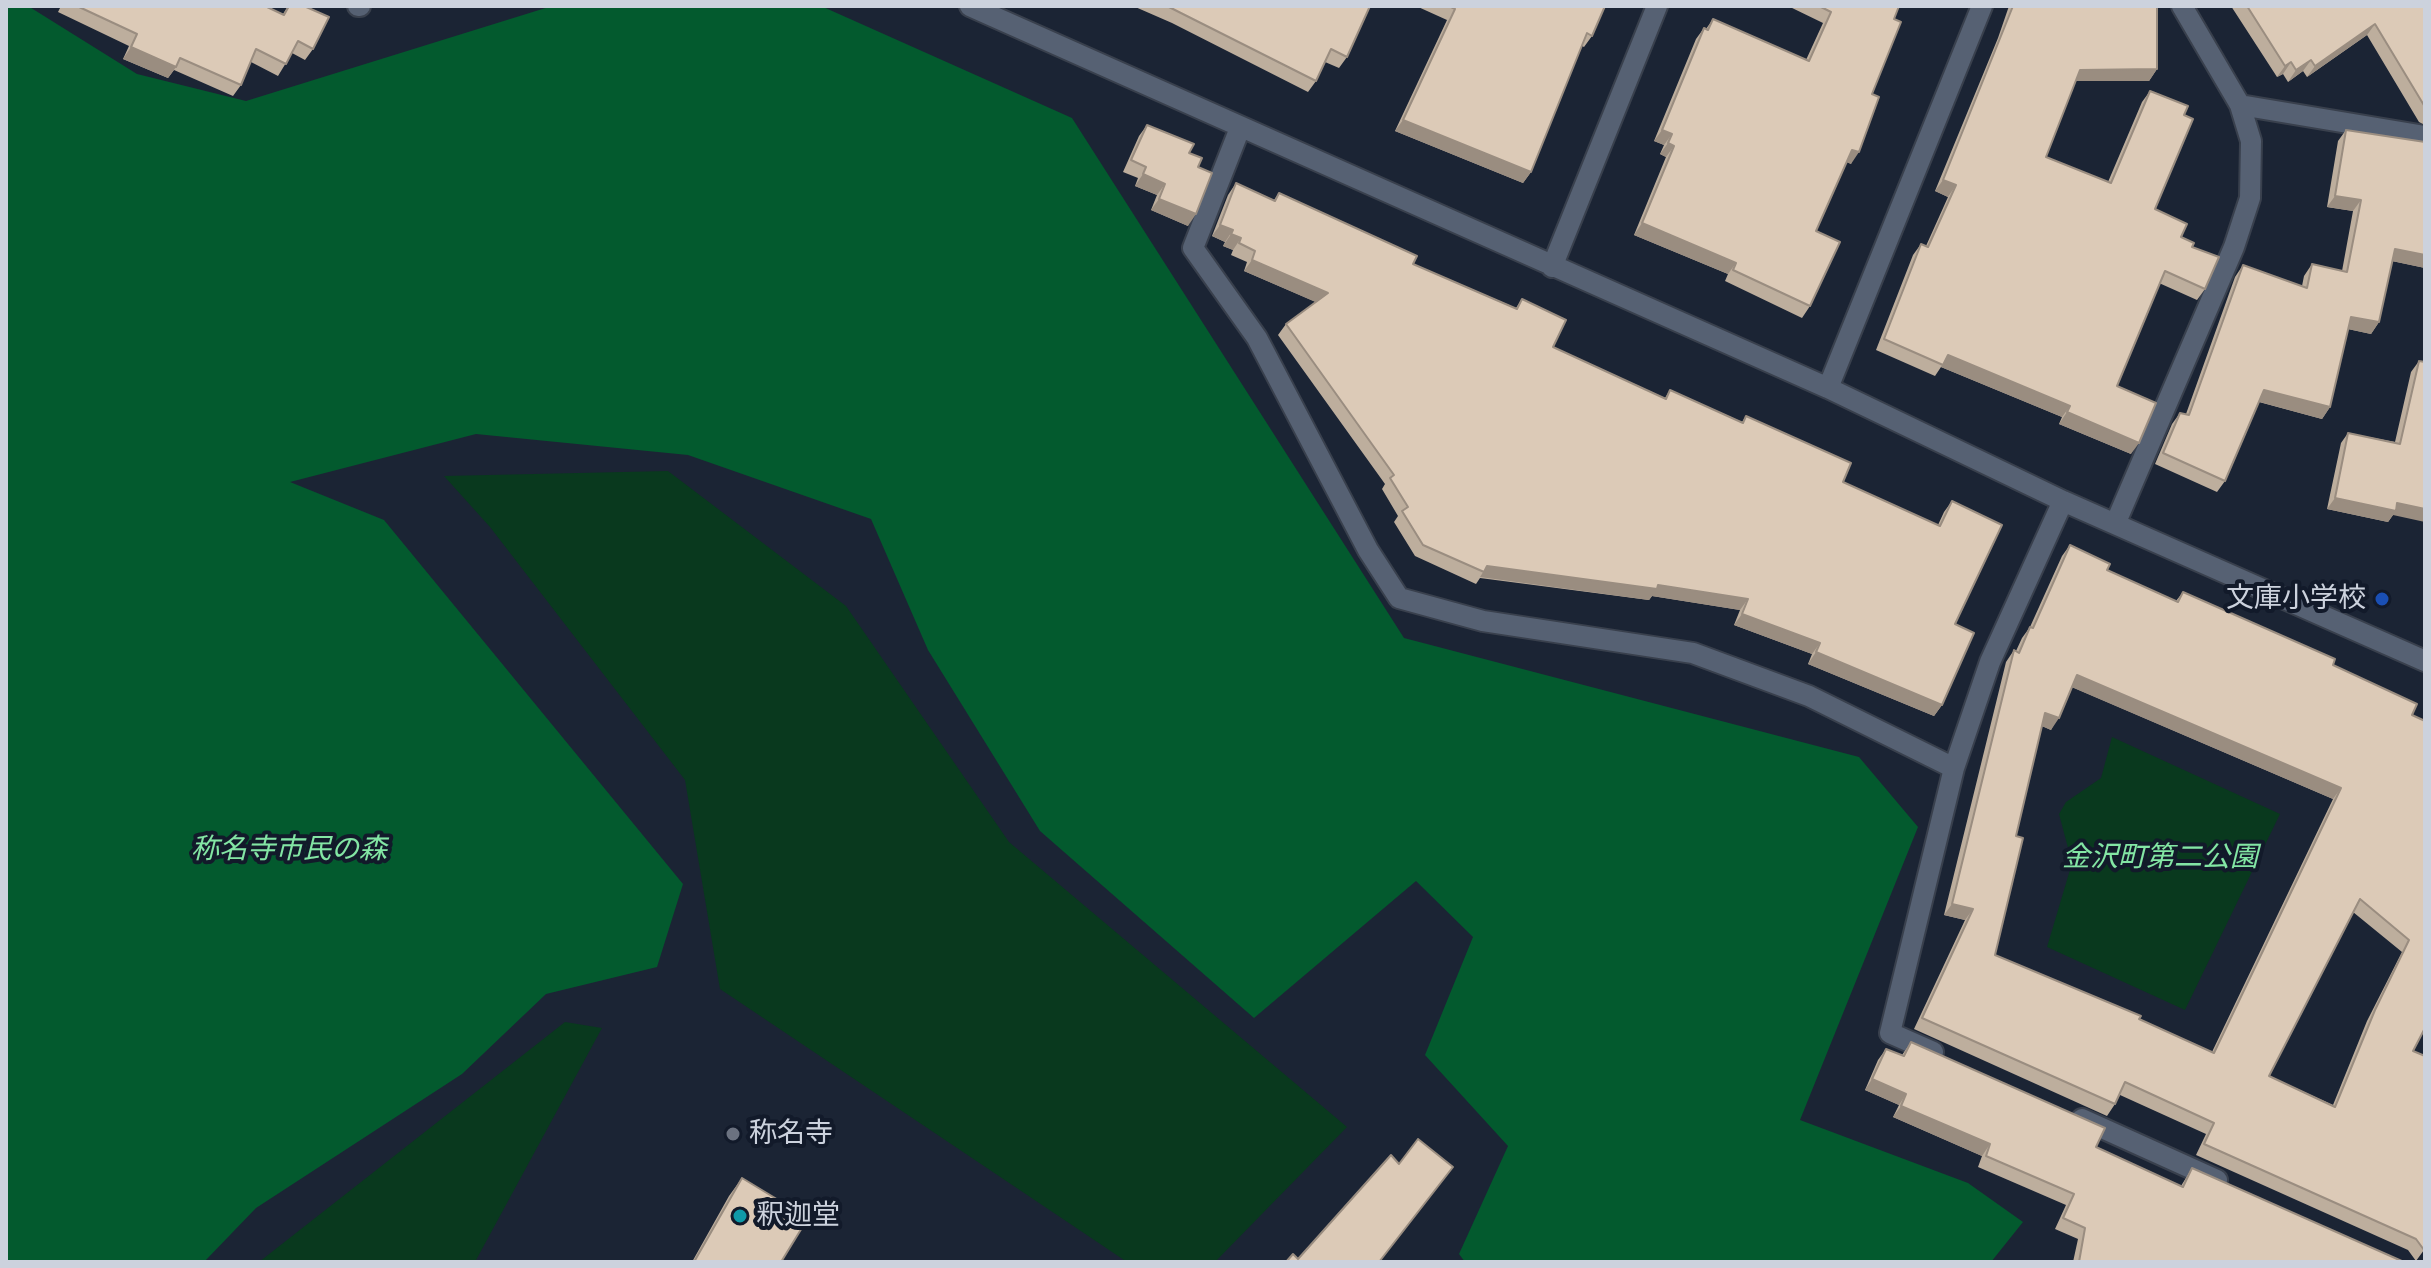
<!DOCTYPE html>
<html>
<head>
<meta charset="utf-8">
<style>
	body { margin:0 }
	#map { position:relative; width:2431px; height:1268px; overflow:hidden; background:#1b2434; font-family:Merriweather,serif }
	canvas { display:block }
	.frame { position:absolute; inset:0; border:8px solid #ccd2dd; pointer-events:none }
</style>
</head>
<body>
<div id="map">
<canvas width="2431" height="1268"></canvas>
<div class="frame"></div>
</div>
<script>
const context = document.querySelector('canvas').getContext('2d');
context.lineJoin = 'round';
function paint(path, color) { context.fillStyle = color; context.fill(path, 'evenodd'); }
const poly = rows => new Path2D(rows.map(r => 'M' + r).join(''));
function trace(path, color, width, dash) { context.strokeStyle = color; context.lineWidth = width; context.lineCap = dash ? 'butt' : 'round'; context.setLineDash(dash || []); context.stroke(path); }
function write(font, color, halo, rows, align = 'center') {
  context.font = font + ' Merriweather,"Noto Sans JP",serif'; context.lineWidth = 8; context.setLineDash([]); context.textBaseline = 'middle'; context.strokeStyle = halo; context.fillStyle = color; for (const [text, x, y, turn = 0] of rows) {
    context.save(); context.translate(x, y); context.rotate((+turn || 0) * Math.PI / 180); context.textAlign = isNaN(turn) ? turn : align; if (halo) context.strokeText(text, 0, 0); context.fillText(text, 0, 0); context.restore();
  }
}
paint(poly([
	[668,471,846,606,1009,842,1347,1127,1215,1262,1127,1262,720,989,685,780,490,527,444,476],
	[2112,737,2280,814,2185,1010,2047,947,2072,863,2059,814,2066,802,2101,778],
	[565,1022,602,1028,475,1262,259,1262]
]), '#09391e');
paint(poly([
	[6,6,28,6,137,74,246,101,552,6,821,6,1072,118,1404,638,1859,757,1918,827,1800,1120,1968,1183,2023,1222,1991,1262,1465,1262,1459,1254,1508,1146,1425,1055,1473,937,1416,881,1254,1018,1040,831,928,650,871,519,688,455,476,434,290,482,384,520,683,884,657,967,546,994,462,1074,256,1208,204,1262,6,1262]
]), '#035a2e');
const minor = poly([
	[358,6,360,6],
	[970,6,1828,388,2063,501,2425,661],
	[2240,105,2425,136],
	[1240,128,1193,248,1257,338,1368,550,1399,598,1483,621,1693,653,1809,696,1954,768],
	[1552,267,1657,6],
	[1828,388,1982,6],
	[2116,522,2234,247,2250,198,2251,141,2240,105,2182,6],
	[1933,1052,1890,1033,1954,768,1990,662,2063,501],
	[2082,1119,2217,1180]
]);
trace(minor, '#39404d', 24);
trace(minor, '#566173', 20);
paint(poly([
	[61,6,265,6,283,14,288,6,304,6,313,49,305,60,292,53,278,76,251,62,241,85,233,96,174,70,168,78,123,59,129,46,58,12],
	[1133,6,1370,6,1347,57,1339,68,1325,62,1316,81,1308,92,1172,23],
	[1416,6,1605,6,1592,36,1584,47,1582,46,1531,172,1523,183,1395,131,1447,20],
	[1788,6,1899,6,1894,19,1851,164,1847,162,1816,231,1810,306,1802,318,1725,281,1728,274,1634,235,1666,157,1660,154,1664,145,1654,141,1696,39,1704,28,1706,29,1713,19,1806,60,1823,23],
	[2009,6,2157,6,2157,69,2149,81,2075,81,2046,157,2108,182,2142,102,2150,91,2184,115,2155,209,2181,237,2192,247,2205,289,2197,300,2159,283,2117,386,2131,454,2059,424,2062,417,1941,367,1935,376,1876,350,1913,255,1921,244,1926,246,1948,197,1935,191,1998,38],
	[2231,6,2425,6,2425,125,2419,122,2367,35,2307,77,2303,71,2288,82,2283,74,2277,77],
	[1147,125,1189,153,1198,167,1188,226,1151,210,1157,195,1135,186,1138,178,1123,172,1139,136],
	[2346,130,2425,142,2425,268,2392,261,2379,322,2371,334,2348,329,2330,407,2322,419,2259,402,2225,481,2217,492,2155,464,2172,424,2180,413,2186,414,2235,277,2243,265,2302,286,2304,276,2312,264,2342,271,2353,211,2327,207,2338,141],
	[1236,183,1274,200,1279,193,1413,264,1516,308,1522,299,1553,347,1665,398,1670,390,1742,422,1746,416,1843,482,1938,525,1944,512,1952,501,1955,624,1942,705,1934,716,1808,664,1812,654,1734,625,1740,610,1652,596,1649,600,1480,578,1476,584,1415,556,1394,522,1398,516,1382,489,1385,484,1278,335,1286,324,1316,302,1244,271,1247,262,1231,255,1233,250,1223,246,1225,242,1212,236,1228,195],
	[2419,361,2393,515,2388,522,2327,509,2341,443,2348,433,2395,442,2411,372],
	[2070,545,2107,570,2176,601,2183,592,2333,665,2412,715,2413,1051,2424,1250,2416,1261,2408,1250,2196,1155,2206,1134,2120,1095,2115,1104,2107,1116,1914,1029,1965,920,1944,915,2006,662,2014,650,2016,651,2022,638,2030,627,2062,556],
	[2072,687,2333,799,2212,1052,1995,955,2016,836,2042,726,2051,730],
	[2353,912,2402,952,2367,1021,2333,1105,2269,1076],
	[1911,1042,2096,1147,2181,1186,2192,1168,2404,1262,2073,1262,2078,1239,2055,1229,2066,1205,1978,1167,1982,1156,1893,1117,1899,1105,1865,1090,1878,1060,1886,1049,1902,1055],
	[742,1178,781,1262,692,1262,729,1196]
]), '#bdae9d');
paint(poly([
	[2375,24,2367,35,2307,77,2315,66],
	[131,47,176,67,168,78,123,59],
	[2311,60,2303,71,2288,82,2296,70],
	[2291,62,2283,74,2277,77,2285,66],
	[2157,69,2149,81,2072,81,2080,70],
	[1403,120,1531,172,1523,183,1395,131],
	[1662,130,1672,134,1664,145,1654,141],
	[1668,143,1674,146,1666,157,1660,154],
	[1852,150,1859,152,1851,164,1844,161],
	[1143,174,1165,184,1157,195,1135,186],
	[1943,180,1956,185,1948,197,1935,191],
	[2335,196,2361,200,2353,211,2327,207],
	[1159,199,1196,214,1188,226,1151,210],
	[1642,223,1736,263,1728,274,1634,235],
	[1220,225,1233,230,1225,242,1212,236],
	[1231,234,1241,238,1233,250,1223,246],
	[2395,249,2425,255,2425,268,2387,260],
	[1252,260,1328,293,1320,304,1244,271],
	[2351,317,2379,322,2371,334,2343,328],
	[1948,355,2070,406,2062,417,1941,367],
	[2264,390,2330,407,2322,419,2256,401],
	[2067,412,2139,443,2131,454,2059,424],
	[2335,498,2397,503,2425,509,2425,522,2393,515,2388,522,2327,509],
	[1487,566,1658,585,1748,599,1740,610,1652,596,1649,600,1480,577],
	[1742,614,1820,643,1812,654,1734,625],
	[1816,652,1942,705,1934,716,1808,664],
	[2077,675,2341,788,2333,799,2069,686],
	[2045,713,2059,718,2051,730,2037,724],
	[1952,904,1973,909,1965,920,1944,915],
	[1872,1079,1906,1094,1899,1105,1865,1090],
	[1901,1106,1990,1144,1982,1156,1893,1117]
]), '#9a8d80');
const building = poly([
	[77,6,265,6,284,15,289,6,304,6,329,17,313,49,298,41,286,64,256,49,241,85,180,58,176,67,131,47,137,34,77,6],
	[1167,6,1370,6,1347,57,1331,49,1316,81,1167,6],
	[1449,6,1605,6,1592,36,1587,33,1531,172,1403,120,1455,9,1449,6],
	[1819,6,1899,6,1894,19,1901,22,1872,94,1879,97,1859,152,1852,150,1816,231,1840,242,1810,306,1733,270,1736,263,1642,223,1674,146,1668,143,1672,134,1662,130,1704,28,1708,30,1713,19,1809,61,1831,12,1819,6],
	[2013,6,2157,6,2157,69,2080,70,2046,157,2111,183,2150,91,2188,106,2184,115,2193,119,2155,209,2187,224,2181,237,2194,243,2192,247,2219,257,2205,289,2165,271,2117,386,2156,403,2139,443,2067,412,2070,406,1948,355,1943,365,1884,339,1921,244,1928,247,1956,185,1943,180,2013,6],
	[2247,6,2425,6,2425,107,2375,24,2315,66,2311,60,2296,70,2291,62,2285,66,2247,6],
	[1147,125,1194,144,1189,153,1202,158,1198,167,1212,173,1196,214,1159,199,1165,184,1143,174,1146,167,1131,160,1147,125],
	[2346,130,2425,142,2425,255,2395,249,2379,322,2351,317,2330,407,2264,390,2225,481,2163,453,2180,413,2189,415,2243,265,2307,288,2312,264,2347,272,2361,200,2335,196,2346,130],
	[1236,183,1275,201,1279,193,1417,256,1413,264,1517,309,1522,299,1566,320,1553,347,1666,399,1670,390,1743,423,1746,416,1851,463,1843,482,1940,526,1952,501,2002,525,1955,624,1974,633,1942,705,1816,652,1820,643,1742,614,1748,599,1658,585,1657,589,1487,566,1484,572,1423,545,1402,511,1408,507,1390,478,1394,475,1286,324,1328,293,1252,260,1255,251,1239,243,1241,238,1231,234,1233,230,1220,225,1236,183],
	[2419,361,2425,362,2425,509,2397,503,2396,511,2335,498,2348,433,2400,444,2419,361],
	[2070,545,2110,564,2107,570,2178,602,2183,592,2335,659,2333,665,2417,704,2412,715,2425,721,2425,1028,2413,1051,2425,1056,2425,1248,2424,1250,2416,1239,2204,1144,2214,1123,2125,1082,2115,1104,1922,1018,1973,909,1952,904,2014,650,2019,653,2030,627,2033,628,2070,545],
	[2077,675,2341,788,2214,1053,2139,1019,2141,1016,1995,955,2023,838,2016,836,2045,713,2059,718,2077,675],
	[2360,899,2409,940,2375,1010,2335,1107,2269,1076,2360,899],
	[1911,1042,2105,1128,2096,1147,2183,1187,2192,1168,2404,1262,2079,1262,2085,1228,2063,1218,2074,1194,1986,1156,1990,1144,1901,1106,1906,1094,1872,1079,1886,1049,1904,1056,1911,1042],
	[1418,1139,1453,1167,1379,1262,1286,1262,1293,1254,1298,1259,1391,1155,1399,1164,1418,1139],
	[742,1178,808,1218,781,1262,694,1262,742,1178]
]);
paint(building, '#dccab7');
trace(building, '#9a8d80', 2);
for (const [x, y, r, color] of [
	[2382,599,8,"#1a4fb4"],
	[733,1134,8,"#6b7280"],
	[740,1216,8,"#0f9aa8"]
]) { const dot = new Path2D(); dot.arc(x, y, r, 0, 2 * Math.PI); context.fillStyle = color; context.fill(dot); trace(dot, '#121a2a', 3); }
write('28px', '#ccd2dd', '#121a2a', [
	["文庫小学校",2366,599,"right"],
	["称名寺",749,1134],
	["釈迦堂",756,1216]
], 'left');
write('italic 28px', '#83e6a4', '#121a2a', [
	["称名寺市民の森",289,850],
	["金沢町第二公園",2160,858]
]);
</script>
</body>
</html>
